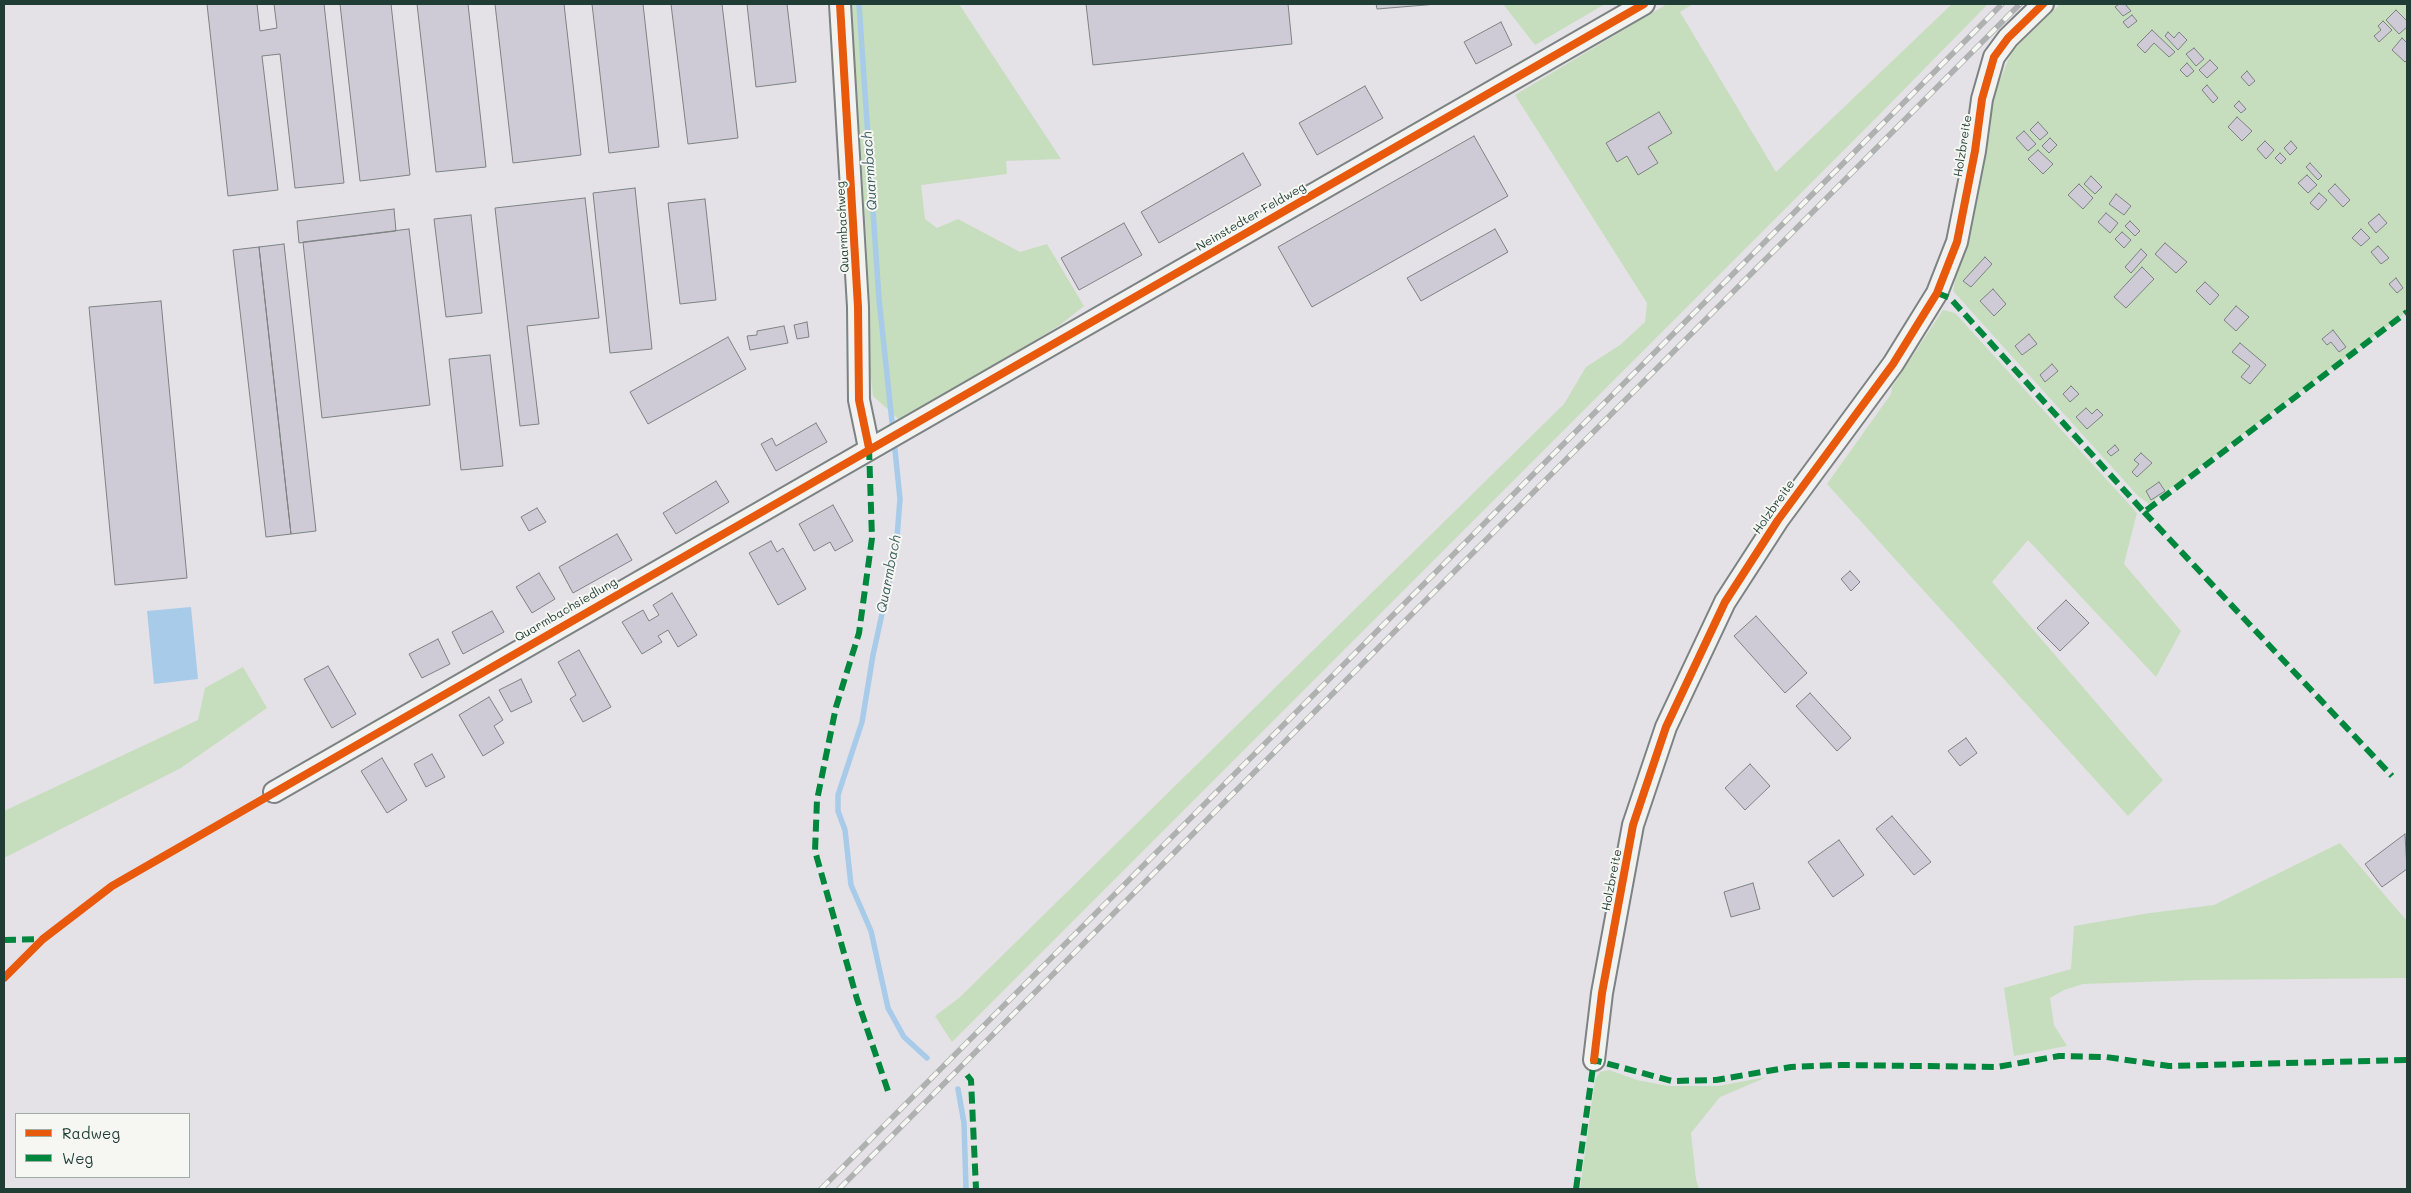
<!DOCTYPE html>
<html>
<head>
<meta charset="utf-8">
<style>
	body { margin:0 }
	#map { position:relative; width:2411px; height:1193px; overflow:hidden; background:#e4e2e7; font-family:Mali,sans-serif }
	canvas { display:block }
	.frame { position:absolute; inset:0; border:5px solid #1f3d34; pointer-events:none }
	.legend { position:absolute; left:15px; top:1113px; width:175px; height:65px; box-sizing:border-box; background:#f6f6f2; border:1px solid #a0aca6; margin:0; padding:6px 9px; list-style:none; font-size:15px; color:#1f3d34 }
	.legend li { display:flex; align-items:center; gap:10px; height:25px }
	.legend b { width:25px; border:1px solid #a0aca6 }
</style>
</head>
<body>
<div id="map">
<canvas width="2411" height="1193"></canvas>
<div class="frame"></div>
<ul class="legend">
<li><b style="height:6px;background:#e8590c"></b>Radweg</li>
<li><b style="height:6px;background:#00873e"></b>Weg</li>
</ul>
</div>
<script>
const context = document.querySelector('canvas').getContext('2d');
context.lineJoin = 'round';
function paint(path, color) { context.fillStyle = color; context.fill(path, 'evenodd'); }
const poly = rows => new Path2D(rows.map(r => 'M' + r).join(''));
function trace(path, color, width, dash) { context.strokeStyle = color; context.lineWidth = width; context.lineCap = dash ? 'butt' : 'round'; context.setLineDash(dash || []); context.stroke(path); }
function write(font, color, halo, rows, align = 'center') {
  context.font = font + ' Mali,sans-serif'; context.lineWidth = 4; context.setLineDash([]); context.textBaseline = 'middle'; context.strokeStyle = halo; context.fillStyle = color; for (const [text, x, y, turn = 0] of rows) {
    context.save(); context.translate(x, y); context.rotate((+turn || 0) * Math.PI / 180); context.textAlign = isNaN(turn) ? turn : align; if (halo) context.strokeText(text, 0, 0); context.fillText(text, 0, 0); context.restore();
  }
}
paint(poly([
	[851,4,959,4,1061,159,1006,161,1007,174,921,185,925,219,937,228,958,219,1020,252,1047,244,1084,306,1060,325,902,422,873,396,869,362,867,250],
	[1503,4,1605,4,1535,45],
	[1667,4,1693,4,1680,12,1776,172,1952,4,1988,4,1879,115,952,1042,935,1016,959,998,1564,404,1586,367,1620,345,1645,322,1647,303,1515,95],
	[2060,4,2407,4,2407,312,2149,504,2138,496,1953,291,1992,99,2012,51],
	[1943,310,1955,313,2137,513,2124,564,2181,631,2156,677,2028,540,1992,582,2163,780,2128,816,1827,484,1891,394,1892,387],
	[243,667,267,708,181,768,4,858,4,811,198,720,205,688],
	[2340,843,2407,921,2407,978,2200,980,2083,984,2064,990,2050,998,2054,1025,2067,1046,2014,1056,2004,988,2071,969,2074,926,2150,913,2214,905],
	[1609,1070,1637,1080,1668,1086,1718,1086,1767,1077,1720,1097,1691,1133,1696,1179,1699,1189,1580,1189,1595,1080,1600,1072]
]), '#c6debd');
paint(poly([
	[191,607,198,679,154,684,147,611]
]), '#a8cbea');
trace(poly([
	[859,4,879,299,893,431],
	[894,440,900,499,896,550,873,655,862,722,838,795,838,811,845,830,851,885,871,931,888,1008,904,1037,927,1058],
	[958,1089,964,1123,966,1189]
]), '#a8cbea', 5.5);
const building = poly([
	[207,4,257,4,260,31,277,28,274,4,324,4,344,183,295,188,280,54,262,56,278,190,228,196,207,4],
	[340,4,391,4,410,175,360,181,340,4],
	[417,4,468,4,486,167,436,172,417,4],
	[495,4,564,4,581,155,513,163,495,4],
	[592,4,643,4,659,147,609,153,592,4],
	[671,4,722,4,738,138,688,144,671,4],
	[747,4,787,4,796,82,756,87,747,4],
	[1086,4,1288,4,1292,44,1093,65,1086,4],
	[1376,4,1437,4,1377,9,1376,4],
	[2119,4,2125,4,2131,11,2123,16,2115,7,2119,4],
	[2396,10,2407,21,2407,27,2399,34,2386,20,2396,10],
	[2132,15,2137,21,2128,28,2123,22,2132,15],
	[2383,21,2392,30,2379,42,2374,36,2381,30,2378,26,2383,21],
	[1501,22,1512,45,1476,64,1464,42,1501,22],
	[2152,30,2175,52,2169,57,2154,43,2145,53,2137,45,2152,30],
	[2168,32,2174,38,2179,32,2187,40,2178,50,2165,36,2168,32],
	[2402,38,2407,43,2407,60,2405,62,2392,50,2402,38],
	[2194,48,2204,59,2196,66,2186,54,2194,48],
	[2210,60,2218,68,2207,78,2199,70,2210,60],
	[2187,63,2194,71,2187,77,2180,70,2187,63],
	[2247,71,2255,81,2249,86,2241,77,2247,71],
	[2207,85,2218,98,2213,103,2202,90,2207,85],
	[1365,86,1383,118,1317,155,1299,123,1365,86],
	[2239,101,2246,109,2241,113,2234,106,2239,101],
	[1659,112,1672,133,1648,147,1658,163,1638,175,1627,156,1617,162,1606,143,1659,112],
	[2237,117,2252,131,2242,141,2228,127,2237,117],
	[2038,122,2048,133,2040,140,2030,130,2038,122],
	[2024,131,2036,144,2028,151,2016,138,2024,131],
	[1474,136,1508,196,1312,307,1278,247,1474,136],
	[2050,138,2057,145,2049,153,2042,146,2050,138],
	[2265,141,2274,150,2266,159,2257,149,2265,141],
	[2291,141,2297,148,2290,155,2284,148,2291,141],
	[2038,150,2053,164,2043,174,2028,159,2038,150],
	[1243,153,1261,185,1159,243,1141,212,1243,153],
	[2280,153,2286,159,2281,164,2275,158,2280,153],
	[2310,163,2322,176,2318,180,2306,167,2310,163],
	[2307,175,2317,185,2308,193,2298,183,2307,175],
	[2091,176,2102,187,2095,194,2084,184,2091,176],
	[2079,184,2093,198,2083,209,2068,195,2079,184],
	[2335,184,2350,200,2343,207,2328,191,2335,184],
	[635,188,652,349,610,353,593,193,635,188],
	[2319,193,2327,200,2318,210,2310,203,2319,193],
	[2116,194,2131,206,2124,215,2109,204,2116,194],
	[585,198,599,318,527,326,539,424,520,426,495,208,585,198],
	[705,199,716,300,680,304,668,203,705,199],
	[394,209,396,231,299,243,297,221,394,209],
	[2106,213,2118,223,2110,233,2098,222,2106,213],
	[2379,214,2387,223,2376,233,2368,223,2379,214],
	[471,215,482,313,446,317,434,219,471,215],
	[2130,221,2140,231,2135,236,2125,226,2130,221],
	[1124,223,1142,255,1079,290,1061,258,1124,223],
	[409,229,430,405,322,418,303,242,409,229],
	[1495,229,1508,252,1421,301,1407,278,1495,229],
	[2361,229,2370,238,2361,246,2352,238,2361,229],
	[2122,232,2131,240,2124,248,2115,239,2122,232],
	[2165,243,2187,262,2176,273,2155,254,2165,243],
	[284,244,316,531,291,534,259,247,284,244],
	[2378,246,2389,258,2381,264,2371,252,2378,246],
	[259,247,291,534,266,537,233,250,259,247],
	[2141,249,2147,255,2131,273,2125,267,2141,249],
	[1985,257,1992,264,1971,287,1963,281,1985,257],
	[2142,267,2154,279,2126,308,2114,297,2142,267],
	[2396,278,2403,288,2397,293,2389,284,2396,278],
	[2205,282,2219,295,2210,305,2196,291,2205,282],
	[1993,289,2006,304,1994,316,1980,301,1993,289],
	[161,301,187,578,115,585,89,307,161,301],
	[2236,306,2249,317,2236,331,2224,320,2236,306],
	[807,322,809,337,797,339,794,325,807,322],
	[784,326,788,343,750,350,747,336,757,335,757,331,784,326],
	[2333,330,2346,347,2339,352,2331,342,2327,345,2322,339,2333,330],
	[2029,334,2037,344,2022,355,2015,346,2029,334],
	[728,337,746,369,648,424,630,392,728,337],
	[2240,343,2266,365,2250,384,2241,377,2250,366,2232,352,2240,343],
	[490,355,503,466,461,470,449,359,490,355],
	[2052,364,2058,371,2045,382,2040,375,2052,364],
	[2071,386,2079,394,2070,402,2063,394,2071,386],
	[2086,408,2092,414,2097,409,2103,415,2087,429,2076,417,2086,408],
	[816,423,827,442,776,471,761,444,772,438,776,446,816,423],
	[2115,445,2119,450,2111,456,2107,452,2115,445],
	[2141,453,2152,463,2137,477,2132,472,2139,464,2134,460,2141,453],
	[716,481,729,502,676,534,663,513,716,481],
	[2159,482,2165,491,2151,500,2146,491,2159,482],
	[833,505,853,541,835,551,830,542,814,551,799,524,833,505],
	[537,508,546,522,529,531,521,517,537,508],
	[617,534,632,560,573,593,559,567,617,534],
	[771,541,777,552,783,548,806,589,778,605,749,553,771,541],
	[1850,571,1860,582,1851,591,1841,579,1850,571],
	[539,573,555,599,532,613,516,587,539,573],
	[672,593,697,635,678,647,668,630,658,636,662,642,642,654,622,622,643,610,649,621,659,615,653,605,672,593],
	[2066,600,2089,623,2060,651,2037,628,2066,600],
	[492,611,504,632,463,654,452,632,492,611],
	[1756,616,1807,673,1785,693,1734,636,1756,616],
	[438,639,450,664,422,678,409,654,438,639],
	[579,650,611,707,583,722,570,699,576,695,558,662,579,650],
	[328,666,356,714,332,728,304,679,328,666],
	[521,679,532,702,511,712,499,690,521,679],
	[1810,693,1851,738,1837,751,1796,706,1810,693],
	[489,697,503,720,494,726,504,743,483,756,459,715,489,697],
	[1966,738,1977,753,1960,766,1948,751,1966,738],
	[432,754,445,777,426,787,414,764,432,754],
	[382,758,407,800,387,813,361,771,382,758],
	[1750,764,1770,786,1745,810,1725,788,1750,764],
	[1892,816,1931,862,1914,875,1876,829,1892,816],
	[2405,834,2407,869,2382,887,2365,864,2405,834],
	[1839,840,1864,875,1833,897,1808,862,1839,840],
	[1753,883,1760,909,1731,917,1724,892,1753,883]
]);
paint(building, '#cfcbd6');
trace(building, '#7d8282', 1);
const street = poly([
	[840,4,858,307,859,400,869,448],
	[274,792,1644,4],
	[1594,1060,1602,993,1633,825,1666,727,1725,602,1778,520,1893,364,1937,293,1957,242,1975,151,1982,99,1994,57,2008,38,2043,4]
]);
trace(street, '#7d8282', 24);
trace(street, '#f2f2f1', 20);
const rail = poly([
	[821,1189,2002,4],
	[839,1189,2020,4]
]);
trace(rail, '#aeb1b0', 5.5);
trace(rail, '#f6f6f2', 4, [11]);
trace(poly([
	[1937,293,1950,298,2144,512,2407,312],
	[869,448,872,538,859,633,836,707,817,800,815,851,857,999,889,1094],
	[2144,512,2392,776],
	[4,940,43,939],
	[967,1075,971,1080,976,1189],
	[1576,1189,1594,1060,1672,1081,1716,1080,1791,1067,1841,1065,1997,1067,2059,1056,2106,1057,2169,1066,2407,1060]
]), '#00873e', 6, [12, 6]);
trace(poly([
	[840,4,858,307,859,400,869,448],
	[4,978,43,939,112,886,1644,4],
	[1594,1060,1602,993,1633,825,1666,727,1725,602,1778,520,1893,364,1937,293,1957,242,1975,151,1982,99,1994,57,2008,38,2043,4]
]), '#e8590c', 8);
write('12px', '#1f3d34', '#f6f6f2', [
	["Holzbreite",1963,146,-81],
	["Neinstedter Feldweg",1251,217,-30],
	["Quarmbachweg",843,227,-93],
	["Holzbreite",1774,507,-55],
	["Quarmbachsiedlung",566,610,-30],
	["Holzbreite",1612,880,-79]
]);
write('italic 14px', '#3b5e62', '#f6f6f2', [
	["Quarmbach",870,171,-94],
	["Quarmbach",889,574,-79]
]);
</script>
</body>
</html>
